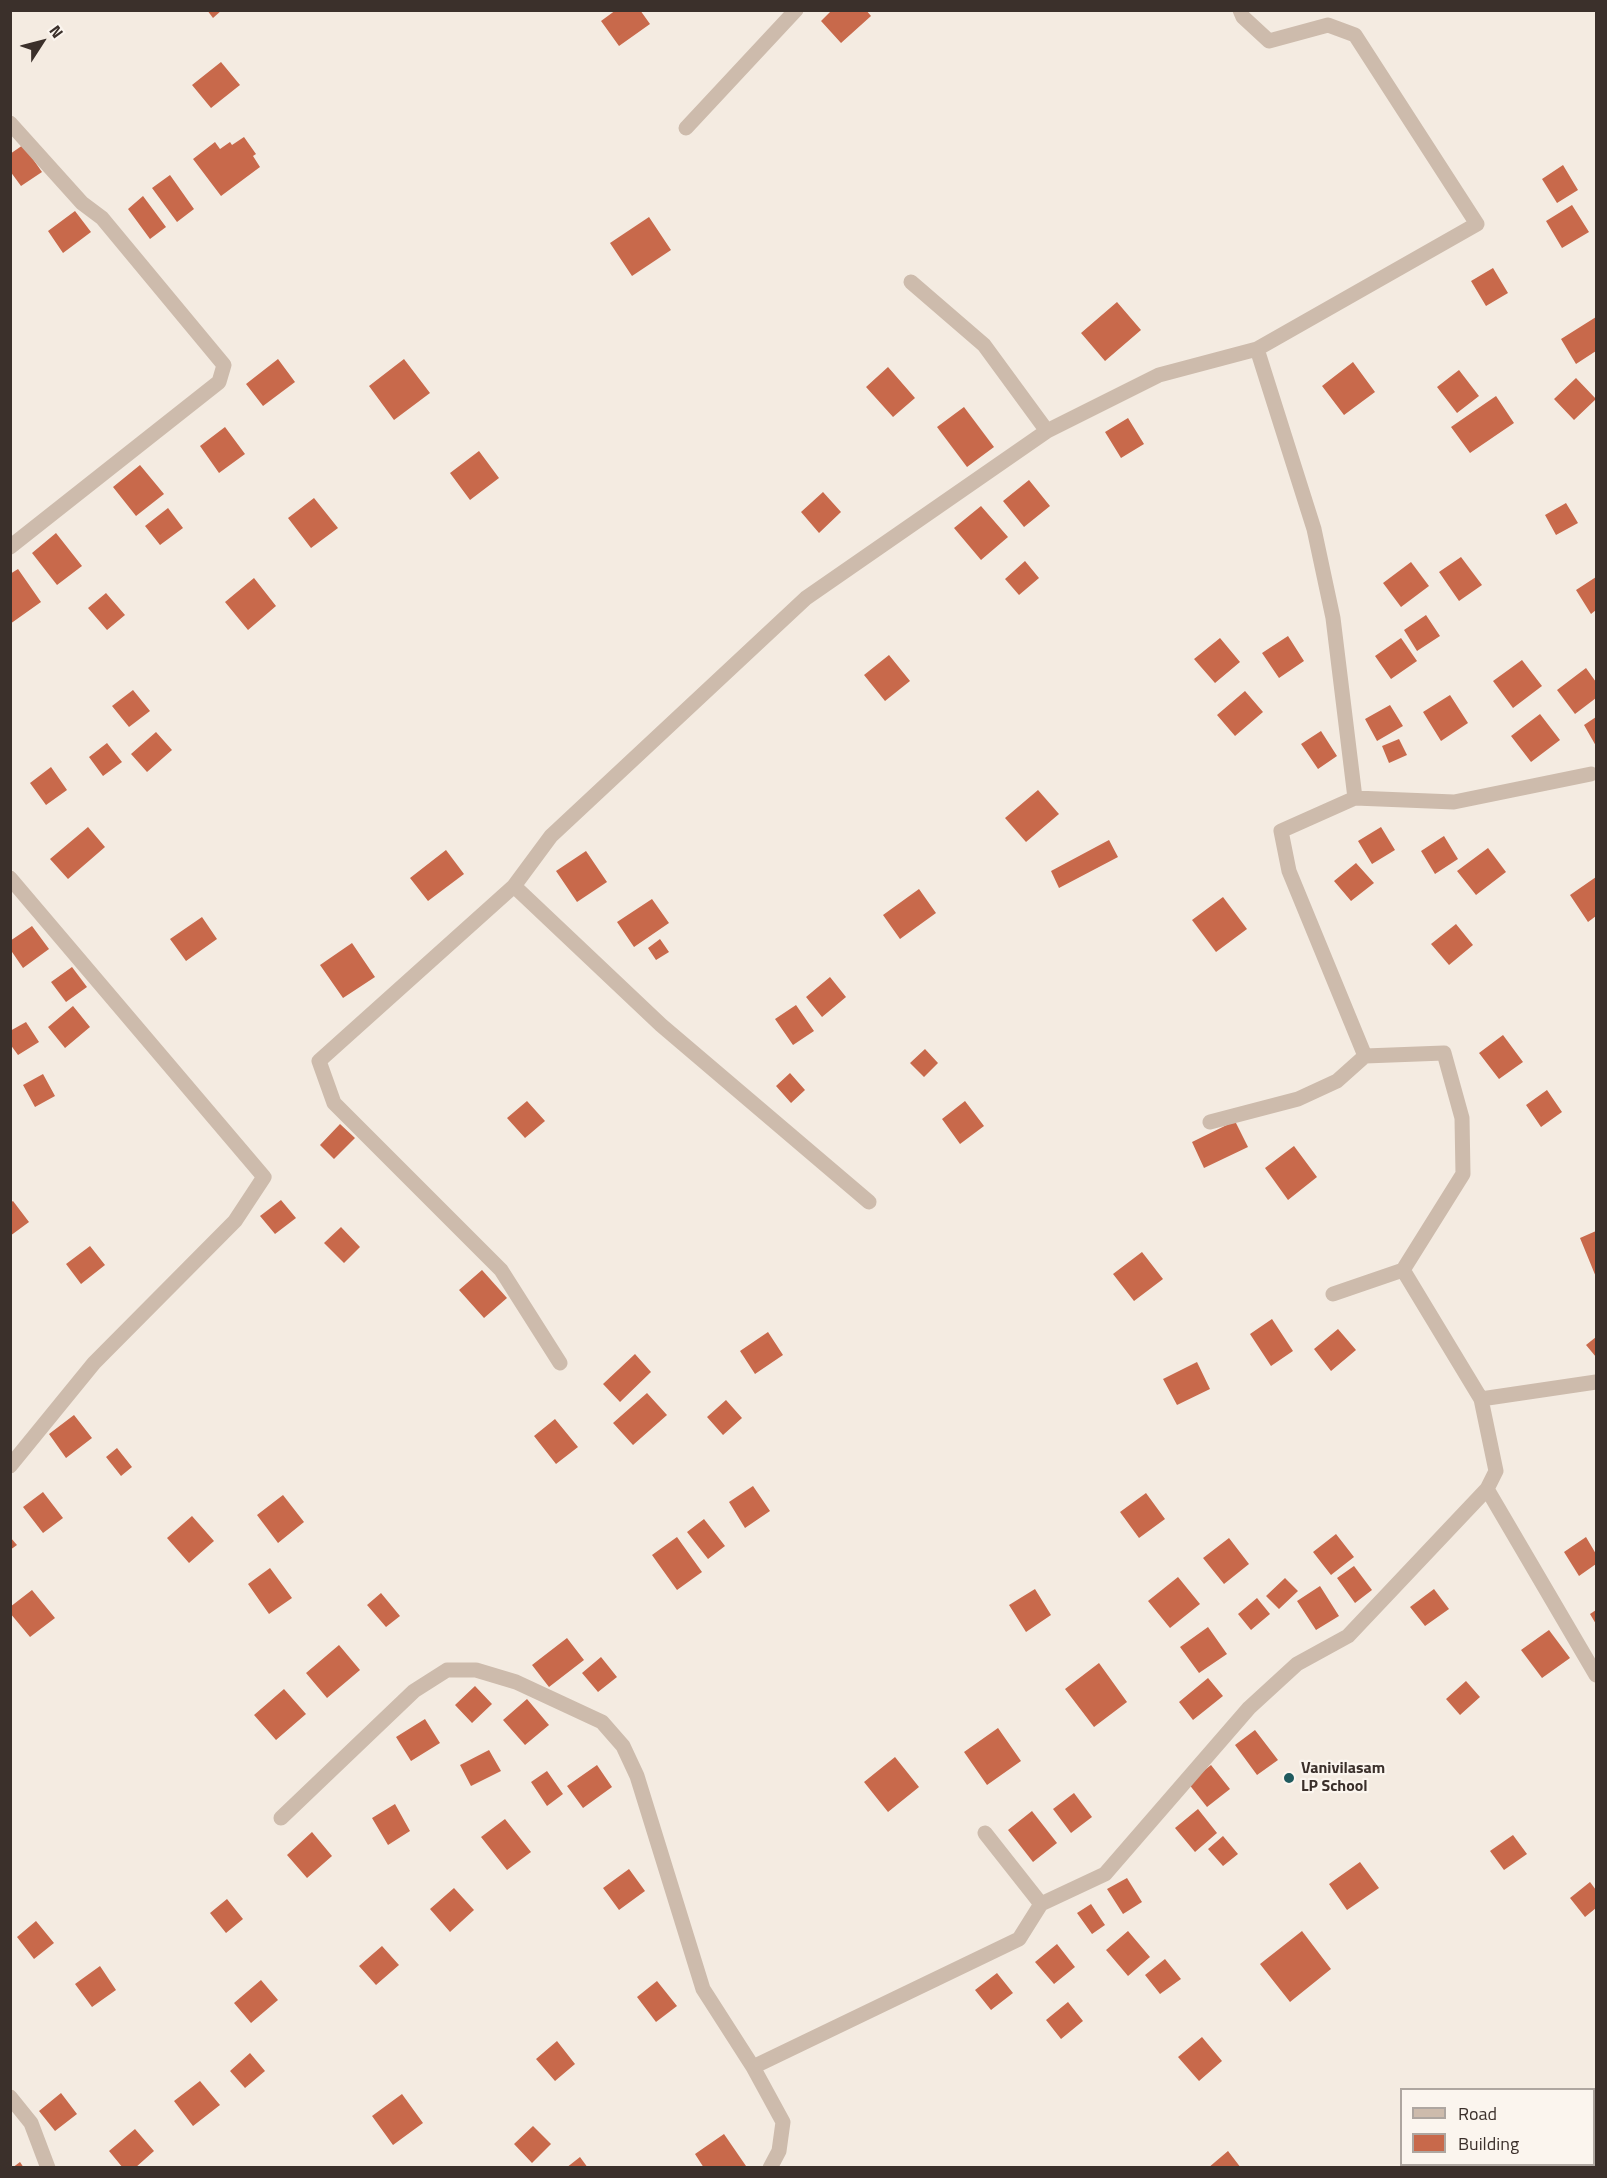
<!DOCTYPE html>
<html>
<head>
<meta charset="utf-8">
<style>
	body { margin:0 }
	#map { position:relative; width:1607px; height:2178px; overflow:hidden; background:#f4ebe1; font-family:"Titillium Web",sans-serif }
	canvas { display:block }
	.frame { position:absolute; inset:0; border:12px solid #3b302b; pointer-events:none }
	.legend { position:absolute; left:1400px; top:2088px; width:195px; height:78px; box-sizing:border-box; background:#fbf5ee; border:2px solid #aea6a0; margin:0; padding:8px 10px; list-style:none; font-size:18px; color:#3b302b }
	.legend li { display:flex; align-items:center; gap:12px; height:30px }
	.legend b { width:30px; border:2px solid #aea6a0 }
	.north { position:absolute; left:12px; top:12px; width:60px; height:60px; -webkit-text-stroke:4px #fbf5ee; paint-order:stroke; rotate:54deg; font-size:16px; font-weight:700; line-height:24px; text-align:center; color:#3b302b }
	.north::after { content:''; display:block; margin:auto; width:21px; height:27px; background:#3b302b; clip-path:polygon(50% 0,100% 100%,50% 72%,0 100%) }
</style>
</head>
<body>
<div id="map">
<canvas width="1607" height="2178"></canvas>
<div class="frame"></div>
<ul class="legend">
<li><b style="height:8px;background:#cdbbac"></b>Road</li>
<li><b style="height:16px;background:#c8694b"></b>Building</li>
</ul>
<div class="north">N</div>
</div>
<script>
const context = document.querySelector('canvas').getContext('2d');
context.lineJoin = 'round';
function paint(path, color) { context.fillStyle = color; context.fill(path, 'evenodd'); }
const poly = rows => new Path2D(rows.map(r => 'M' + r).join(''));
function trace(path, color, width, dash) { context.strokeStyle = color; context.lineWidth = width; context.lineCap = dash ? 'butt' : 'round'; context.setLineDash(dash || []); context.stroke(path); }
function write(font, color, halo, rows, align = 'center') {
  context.font = font + ' "Titillium Web",sans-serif'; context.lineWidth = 4.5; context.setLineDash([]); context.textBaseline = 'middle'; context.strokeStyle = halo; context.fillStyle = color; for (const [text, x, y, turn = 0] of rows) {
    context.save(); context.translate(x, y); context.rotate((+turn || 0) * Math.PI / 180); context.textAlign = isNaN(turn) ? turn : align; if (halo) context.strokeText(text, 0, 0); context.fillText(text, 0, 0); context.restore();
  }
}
paint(poly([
	[207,10,222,10,213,18],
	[616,10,640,10,650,24,619,46,601,21],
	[832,10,866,10,871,16,841,43,821,21],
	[221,62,240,85,211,108,192,85],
	[244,137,256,154,253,156,260,167,221,196,193,159,215,142,220,149,230,142,232,145],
	[23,145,42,172,21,186,10,171,10,154],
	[1563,165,1578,190,1557,203,1542,179],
	[170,175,194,209,177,222,152,188],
	[143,196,166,227,150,239,128,209],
	[1572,205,1589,232,1562,248,1546,221],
	[75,211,91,232,63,253,48,231],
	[649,217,671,250,632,276,610,243],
	[1493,268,1508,293,1486,306,1471,281],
	[1117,302,1141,330,1105,361,1081,333],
	[1596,317,1596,351,1576,364,1561,339],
	[278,359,295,382,263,406,246,384],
	[404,359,430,393,394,420,369,386],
	[1353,362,1375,392,1344,415,1322,386],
	[888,367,915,398,893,417,866,387],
	[1459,370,1479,396,1457,413,1437,387],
	[1576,378,1596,399,1574,420,1554,399],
	[1496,396,1514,423,1470,453,1451,427],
	[964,407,994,447,967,467,937,427],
	[1128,418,1144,444,1121,458,1105,432],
	[225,427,245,454,219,473,200,446],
	[479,451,499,478,470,500,450,473],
	[140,465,164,494,136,516,113,487],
	[1029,480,1050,506,1024,527,1003,501],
	[823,492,841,512,819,533,801,512],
	[314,498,338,528,311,548,288,518],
	[1566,503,1578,523,1556,535,1545,515],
	[981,506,1008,537,981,560,954,528],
	[168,508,183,528,160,545,145,526],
	[56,533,82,566,57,585,32,553],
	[1461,557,1482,585,1459,601,1439,572],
	[1025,561,1039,578,1019,595,1005,579],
	[1411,562,1429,586,1401,607,1383,583],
	[18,569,41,602,10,624,10,574],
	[1596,577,1596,610,1591,614,1576,590],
	[254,578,276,606,248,630,225,602],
	[106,593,125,615,107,630,88,608],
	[1426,615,1440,636,1417,651,1404,630],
	[1288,636,1304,661,1279,678,1262,653],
	[1220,638,1240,662,1215,683,1194,659],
	[1401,638,1417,661,1391,679,1375,656],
	[889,655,910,681,885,701,864,675],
	[1522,660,1542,686,1513,708,1493,681],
	[1586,668,1596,682,1596,698,1575,714,1557,690],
	[133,690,150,711,129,727,112,706],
	[1245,691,1263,712,1235,736,1217,715],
	[1450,695,1468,723,1441,741,1423,712],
	[1390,705,1403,726,1377,741,1365,719],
	[1540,714,1560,740,1531,762,1511,736],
	[1596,717,1596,746,1584,725],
	[1321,731,1337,756,1318,769,1301,744],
	[156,732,172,750,147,772,131,754],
	[1399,739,1407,755,1389,763,1382,746],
	[107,743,122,762,103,776,89,757],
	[51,767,67,790,46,805,30,783],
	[1038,790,1059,814,1026,842,1005,818],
	[88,827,105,847,68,879,50,859],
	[1381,827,1395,850,1372,864,1358,841],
	[1444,836,1458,859,1435,874,1421,851],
	[1109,840,1118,857,1059,888,1051,871],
	[1488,848,1506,872,1476,895,1457,871],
	[446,850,464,874,428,901,410,878],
	[586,851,607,882,577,902,556,871],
	[1356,863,1374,883,1351,901,1334,881],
	[1596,877,1596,916,1588,922,1570,895],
	[919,889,936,913,900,939,883,915],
	[1223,897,1247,929,1216,952,1192,920],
	[652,899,669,923,634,947,617,922],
	[202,917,217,939,186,961,170,939],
	[1456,924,1473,945,1449,965,1431,944],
	[32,926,49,949,23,968,10,949,10,941],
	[660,939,669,952,656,960,648,948],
	[352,943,375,977,343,998,320,965],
	[72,967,87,987,66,1002,51,982],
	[830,977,846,997,822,1017,806,997],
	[796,1005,814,1031,793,1045,775,1019],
	[73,1006,90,1027,65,1048,48,1027],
	[26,1022,39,1042,18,1055,10,1044,10,1031],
	[1503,1035,1523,1062,1499,1079,1479,1053],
	[925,1049,938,1063,924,1077,910,1063],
	[790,1073,805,1090,791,1103,776,1086],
	[43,1074,55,1096,35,1107,23,1085],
	[1547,1090,1562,1112,1541,1127,1526,1105],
	[527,1101,545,1121,525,1138,507,1118],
	[965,1101,984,1126,960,1144,942,1119],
	[1235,1121,1248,1147,1204,1168,1192,1142],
	[340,1124,355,1138,334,1159,320,1145],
	[1294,1146,1317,1177,1288,1200,1265,1168],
	[281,1200,296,1218,275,1234,260,1216],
	[13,1201,29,1222,10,1236,10,1203],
	[341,1227,360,1247,344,1263,324,1243],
	[1596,1231,1596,1277,1580,1238],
	[90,1246,105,1265,81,1284,66,1264],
	[1142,1252,1163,1279,1134,1301,1113,1274],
	[482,1270,507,1298,484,1318,459,1290],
	[1272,1319,1293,1351,1271,1366,1250,1334],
	[1338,1329,1356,1350,1331,1371,1314,1349],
	[768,1332,783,1355,755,1374,740,1351],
	[1596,1337,1596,1357,1586,1345],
	[635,1354,651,1372,620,1402,603,1384],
	[1197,1362,1210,1389,1177,1405,1163,1379],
	[647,1393,667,1415,633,1445,613,1423],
	[726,1400,742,1418,723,1435,707,1417],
	[74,1415,92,1438,66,1458,49,1434],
	[555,1419,578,1447,556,1464,534,1436],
	[117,1448,132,1467,121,1476,106,1457],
	[753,1486,770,1511,745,1528,729,1502],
	[43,1492,63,1518,43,1533,23,1507],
	[1146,1493,1165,1519,1139,1538,1120,1512],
	[283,1495,304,1522,278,1543,257,1515],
	[192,1516,214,1541,189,1563,167,1538],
	[704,1519,725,1546,708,1559,687,1532],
	[1336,1534,1354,1557,1331,1575,1313,1552],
	[10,1537,17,1545,10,1550],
	[677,1537,702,1572,677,1590,652,1555],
	[1586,1537,1596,1554,1596,1564,1579,1576,1564,1552],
	[1229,1538,1249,1564,1224,1584,1203,1558],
	[1354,1566,1372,1590,1355,1603,1337,1578],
	[270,1568,292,1598,269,1614,248,1584],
	[1178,1577,1200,1604,1170,1628,1148,1601],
	[1285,1578,1298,1591,1279,1609,1266,1596],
	[1320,1586,1339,1616,1316,1630,1297,1601],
	[1035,1589,1051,1615,1026,1632,1009,1605],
	[1434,1589,1449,1609,1425,1626,1410,1607],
	[32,1590,55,1618,30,1637,10,1613,10,1607],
	[381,1593,400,1616,386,1627,367,1605],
	[1257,1598,1270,1614,1251,1630,1238,1614],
	[1596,1610,1596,1624,1590,1614],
	[1208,1627,1227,1654,1199,1673,1180,1647],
	[1549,1630,1570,1658,1542,1678,1521,1650],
	[567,1638,584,1660,549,1687,532,1665],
	[339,1645,360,1670,327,1698,306,1673],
	[601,1657,617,1677,598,1692,582,1673],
	[1099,1663,1127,1702,1094,1727,1065,1689],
	[1208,1678,1223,1696,1193,1720,1179,1702],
	[1466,1681,1480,1697,1460,1715,1446,1699],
	[475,1686,492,1704,472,1723,455,1705],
	[284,1689,306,1714,276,1740,254,1715],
	[527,1699,549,1725,525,1745,503,1720],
	[425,1719,440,1743,411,1761,396,1737],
	[998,1728,1021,1761,987,1785,964,1752],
	[1255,1730,1278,1760,1257,1775,1235,1745],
	[489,1750,501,1771,471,1786,460,1765],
	[895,1757,919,1787,888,1812,864,1782],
	[597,1765,612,1787,583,1808,567,1786],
	[1211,1765,1230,1789,1207,1807,1188,1783],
	[547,1771,563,1794,547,1806,531,1782],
	[1074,1793,1092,1817,1071,1833,1053,1809],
	[395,1804,410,1831,388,1845,372,1818],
	[1198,1809,1217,1833,1195,1852,1175,1828],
	[1032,1811,1057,1843,1033,1862,1008,1830],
	[505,1819,531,1852,507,1870,481,1837],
	[312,1832,332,1856,307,1878,287,1855],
	[1513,1835,1527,1854,1504,1870,1490,1851],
	[1223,1836,1238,1854,1223,1866,1208,1849],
	[1360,1862,1379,1888,1347,1910,1329,1884],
	[629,1869,645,1891,619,1910,603,1888],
	[1127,1878,1142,1902,1123,1914,1107,1889],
	[1590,1882,1596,1890,1596,1908,1585,1917,1570,1898],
	[454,1888,474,1910,450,1932,430,1909],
	[227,1899,243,1919,226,1933,210,1913],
	[1091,1904,1105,1925,1092,1934,1077,1913],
	[36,1921,54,1943,34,1959,17,1937],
	[1128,1931,1150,1957,1128,1976,1106,1950],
	[1302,1931,1331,1969,1290,2002,1260,1964],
	[1057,1944,1075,1967,1054,1984,1035,1962],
	[382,1946,399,1965,376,1985,359,1966],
	[1165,1959,1181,1979,1160,1994,1145,1975],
	[100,1966,116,1990,92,2007,75,1984],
	[997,1973,1013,1993,991,2010,975,1990],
	[261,1980,278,2000,251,2023,234,2003],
	[657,1981,677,2006,656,2022,637,1997],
	[1068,2002,1083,2021,1061,2039,1046,2020],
	[1202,2037,1222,2061,1199,2081,1178,2057],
	[557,2041,575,2064,555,2081,536,2059],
	[250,2053,265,2071,245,2088,230,2071],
	[200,2081,220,2105,193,2126,174,2101],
	[61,2093,77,2114,55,2131,39,2111],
	[402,2094,423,2123,393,2145,372,2116],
	[533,2126,551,2144,532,2163,514,2144],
	[135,2129,154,2151,135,2168,123,2168,109,2151],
	[724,2134,746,2166,743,2168,704,2168,695,2154],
	[1228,2151,1241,2168,1208,2168],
	[580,2157,588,2168,566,2168],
	[20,2162,24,2168,12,2168]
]), '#c8694b');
trace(poly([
	[10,123,82,203,102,218,224,365,219,382,10,547],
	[686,128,796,10],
	[911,282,984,345,1047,431],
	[1257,349,1314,529,1333,618,1355,798],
	[10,878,264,1177,235,1221,94,1363,10,1466],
	[514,886,661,1025,869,1202],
	[1365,1056,1289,871,1281,831,1355,798,1454,802,1591,774],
	[1210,1122,1298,1099,1337,1081,1365,1056,1444,1053,1462,1118,1463,1174,1403,1270,1333,1294],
	[1403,1270,1481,1399],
	[560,1363,501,1270,334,1103,319,1061,514,886,551,836,806,598,1047,431,1159,375,1257,349,1477,224,1355,35,1328,25,1269,41,1243,17,1240,10],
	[1487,1489,1596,1675],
	[281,1818,414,1691,447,1670,476,1670,516,1682,602,1722,623,1746,637,1776,703,1989,753,2067],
	[985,1833,1041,1904],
	[10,2097,31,2123,48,2168],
	[770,2168,779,2151,783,2122,753,2067,1019,1939,1041,1904,1105,1874,1249,1708,1297,1664,1348,1636,1487,1489,1496,1471,1481,1399,1596,1382]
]), '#cdbbac', 15);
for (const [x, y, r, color] of [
	[1289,1778,6,"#1f5a5e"]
]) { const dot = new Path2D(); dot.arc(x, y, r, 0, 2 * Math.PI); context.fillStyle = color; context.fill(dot); trace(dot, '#fbf5ee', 2); }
write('bold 16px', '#3b302b', '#fbf5ee', [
	["Vanivilasam",1301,1769],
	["LP School",1301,1787]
], 'left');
</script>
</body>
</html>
